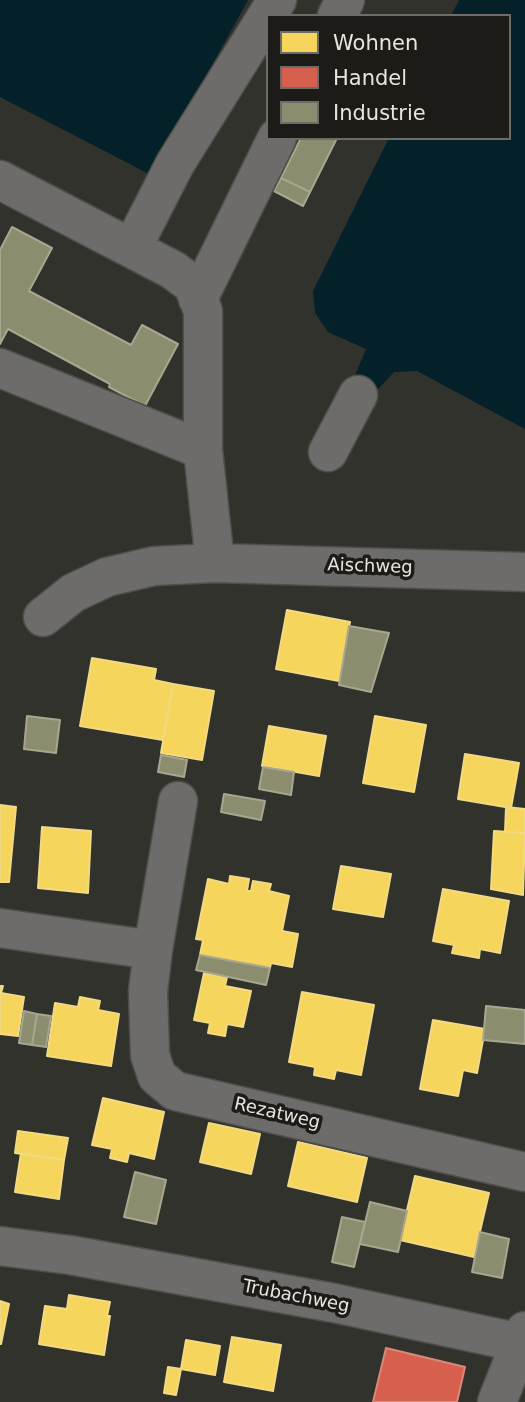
<!DOCTYPE html>
<html>
<head>
<meta charset="utf-8">
<style>
	body { margin:0 }
	#map { position:relative; width:525px; height:1402px; overflow:hidden; background:#32322d; font-family:"DejaVu Sans",sans-serif }
	canvas { display:block }
	.legend { position:absolute; left:266px; top:14px; width:245px; height:126px; box-sizing:border-box; background:#1c1b17; border:2px solid #6d6c67; margin:0; padding:9px 12px; list-style:none; font-size:21px; color:#e6e5de }
	.legend li { display:flex; align-items:center; gap:14px; height:35px }
	.legend b { width:35px; border:2px solid #6d6c67 }
</style>
</head>
<body>
<div id="map">
<canvas width="525" height="1402"></canvas>
<ul class="legend">
<li><b style="height:19px;background:#f6d55c"></b>Wohnen</li>
<li><b style="height:19px;background:#d6604d"></b>Handel</li>
<li><b style="height:19px;background:#8c8c6e"></b>Industrie</li>
</ul>
</div>
<script>
const context = document.querySelector('canvas').getContext('2d');
context.lineJoin = 'round';
function paint(path, color) { context.fillStyle = color; context.fill(path, 'evenodd'); }
const poly = rows => new Path2D(rows.map(r => 'M' + r).join(''));
function trace(path, color, width, dash) { context.strokeStyle = color; context.lineWidth = width; context.lineCap = dash ? 'butt' : 'round'; context.setLineDash(dash || []); context.stroke(path); }
function write(font, color, halo, rows, align = 'center') {
  context.font = font + ' "DejaVu Sans",sans-serif'; context.lineWidth = 7; context.setLineDash([]); context.textBaseline = 'middle'; context.strokeStyle = halo; context.fillStyle = color; for (const [text, x, y, turn = 0] of rows) {
    context.save(); context.translate(x, y); context.rotate((+turn || 0) * Math.PI / 180); context.textAlign = isNaN(turn) ? turn : align; if (halo) context.strokeText(text, 0, 0); context.fillText(text, 0, 0); context.restore();
  }
}
paint(poly([
	[0,0,248,0,151,175,0,97],
	[459,0,525,0,525,429,417,371,394,372,368,400,349,390,366,349,328,332,315,313,313,291,389,138,509,138,509,16,451,16]
]), '#042029');
const homes = poly([
	[287,610,350,622,339,681,276,669,287,610],
	[92,658,156,669,154,680,173,684,163,740,80,726,92,658],
	[173,684,214,691,202,760,161,753,173,684],
	[375,716,426,725,414,792,363,783,375,716],
	[269,726,326,736,319,776,262,766,269,726],
	[465,754,519,763,511,808,458,799,465,754],
	[0,805,16,807,9,882,0,882,0,805],
	[506,807,525,809,525,833,505,832,506,807],
	[42,827,91,831,88,893,38,888,42,827],
	[494,831,525,833,523,895,491,889,494,831],
	[341,866,391,874,383,917,333,909,341,866],
	[230,876,249,879,247,891,251,891,253,881,271,884,269,891,289,896,282,931,298,934,292,967,271,963,270,968,200,955,203,940,196,939,208,879,229,884,230,876],
	[443,889,509,901,500,953,480,949,479,958,452,953,454,945,433,941,443,889],
	[204,973,227,977,225,986,251,991,243,1027,227,1024,225,1036,208,1033,210,1023,194,1020,204,973],
	[0,986,3,986,1,993,24,997,18,1036,0,1034,0,986],
	[302,992,374,1005,361,1075,336,1070,334,1079,314,1075,315,1067,289,1062,302,992],
	[80,997,100,1001,98,1010,119,1014,111,1066,47,1056,55,1003,78,1007,80,997],
	[433,1020,485,1029,477,1073,463,1070,458,1096,420,1089,433,1020],
	[103,1098,164,1112,154,1159,129,1153,127,1162,110,1158,112,1149,92,1145,103,1098],
	[209,1123,260,1134,251,1174,200,1162,209,1123],
	[18,1131,68,1138,64,1160,15,1153,18,1131],
	[298,1142,367,1158,357,1202,288,1186,298,1142],
	[21,1153,64,1160,59,1199,15,1192,21,1153],
	[415,1176,489,1193,474,1257,400,1240,415,1176],
	[69,1295,110,1302,107,1316,110,1316,104,1355,39,1344,45,1306,67,1309,69,1295],
	[0,1301,9,1304,1,1344,0,1344,0,1301],
	[232,1337,281,1345,273,1391,224,1382,232,1337],
	[186,1340,220,1346,215,1375,181,1369,186,1340],
	[168,1367,181,1369,176,1395,164,1393,168,1367]
]);
paint(homes, '#f6d55c');
trace(homes, '#f1da83', 2);
const shops = poly([
	[386,1348,465,1367,457,1402,373,1402,386,1348]
]);
paint(shops, '#d6604d');
trace(shops, '#db8878', 2);
const industry = poly([
	[301,138,337,138,310,192,281,178,301,138],
	[281,178,310,192,303,206,274,191,281,178],
	[12,227,52,248,29,291,131,345,142,325,178,344,145,406,109,387,110,384,8,329,0,344,0,250,12,227],
	[349,626,389,633,371,692,339,685,349,626],
	[27,716,60,720,56,753,24,749,27,716],
	[161,755,187,760,184,777,158,772,161,755],
	[263,767,294,772,291,795,259,789,263,767],
	[224,794,265,801,261,820,221,812,224,794],
	[200,955,270,968,266,985,196,970,200,955],
	[486,1006,525,1010,525,1044,483,1040,486,1006],
	[24,1011,37,1014,32,1045,19,1043,24,1011],
	[37,1014,51,1016,46,1047,32,1045,37,1014],
	[135,1172,166,1180,156,1224,124,1217,135,1172],
	[370,1202,407,1211,398,1252,360,1244,370,1202],
	[342,1217,365,1222,354,1267,332,1262,342,1217],
	[480,1232,509,1239,502,1278,472,1272,480,1232]
]);
paint(industry, '#8c8c6e');
trace(industry, '#a7a790', 2);
const minor = poly([
	[337,16,345,0],
	[0,180,173,270,193,285,203,311,203,450,215,563],
	[132,248,175,164,277,0],
	[198,299,277,138],
	[0,368,203,450],
	[328,452,358,395],
	[43,617,73,593,107,577,154,566,215,563,525,572],
	[0,928,153,950,148,991,150,1055,157,1076,175,1091,525,1172],
	[153,950,178,801],
	[0,1246,70,1255,334,1303,521,1343],
	[497,1402,525,1331]
]);
trace(minor, '#4e4e4a', 41);
trace(minor, '#6e6c6b', 38);
write('18px', '#e6e5de', '#1c1b17', [
	["Aischweg",370,567,2],
	["Rezatweg",277,1114,13],
	["Trubachweg",296,1297,11]
]);
</script>
</body>
</html>
